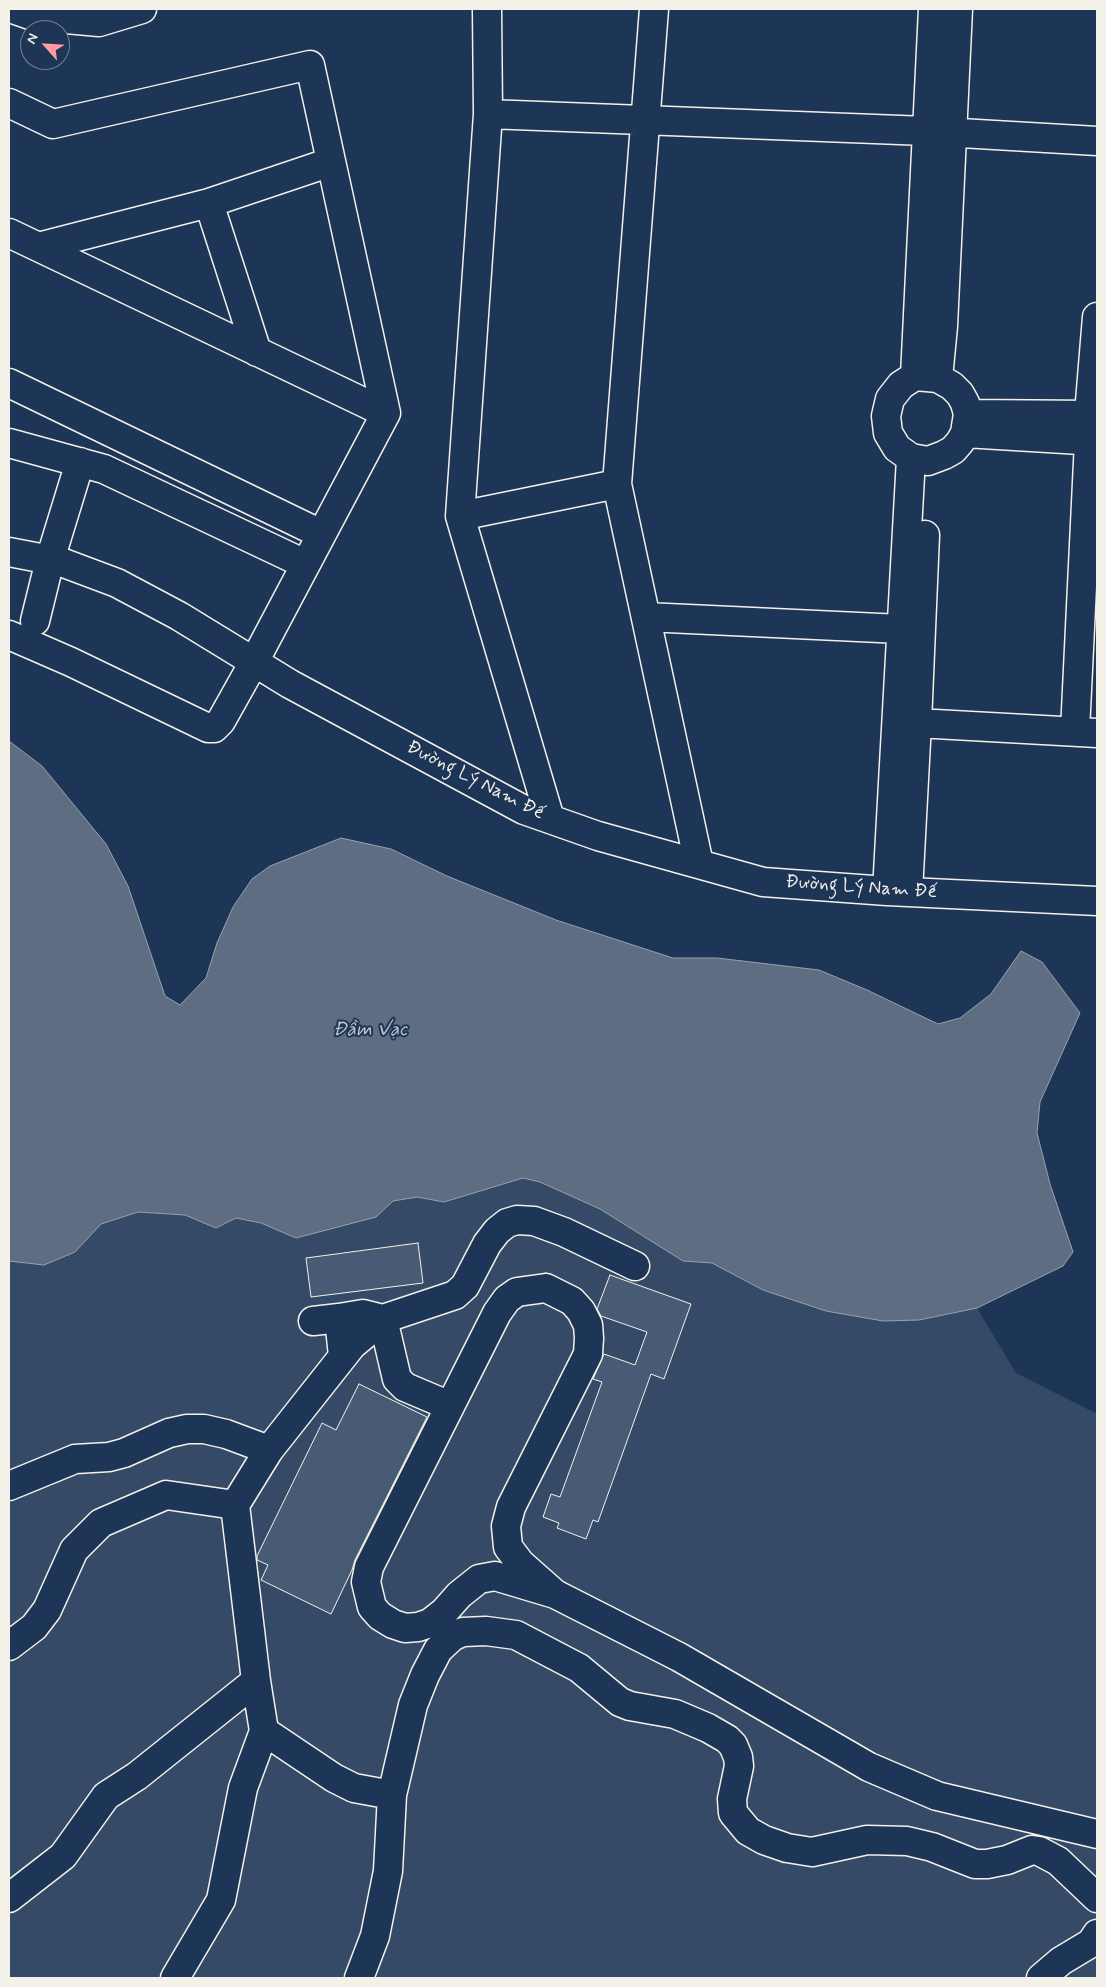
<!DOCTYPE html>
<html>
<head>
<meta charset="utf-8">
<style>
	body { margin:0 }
	#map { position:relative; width:1106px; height:1987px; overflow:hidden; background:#1d3557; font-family:Mynerve,sans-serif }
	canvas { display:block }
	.frame { position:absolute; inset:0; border:10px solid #f4f1e8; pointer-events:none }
	.north { position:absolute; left:20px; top:20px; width:50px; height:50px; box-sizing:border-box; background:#1d3557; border:1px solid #738091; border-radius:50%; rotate:296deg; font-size:14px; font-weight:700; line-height:20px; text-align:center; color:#f4f1e8 }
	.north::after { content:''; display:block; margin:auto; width:18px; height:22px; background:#ff9aa2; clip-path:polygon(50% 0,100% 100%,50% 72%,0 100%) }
</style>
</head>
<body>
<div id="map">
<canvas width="1106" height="1987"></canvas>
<div class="frame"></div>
<div class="north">N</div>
</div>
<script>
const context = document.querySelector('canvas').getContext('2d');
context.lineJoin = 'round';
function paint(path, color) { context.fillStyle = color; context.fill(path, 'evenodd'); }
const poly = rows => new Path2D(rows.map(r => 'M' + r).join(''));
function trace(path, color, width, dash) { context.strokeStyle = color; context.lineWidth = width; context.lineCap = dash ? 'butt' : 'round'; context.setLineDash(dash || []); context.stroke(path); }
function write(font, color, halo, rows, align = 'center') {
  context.font = font + ' Mynerve,sans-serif'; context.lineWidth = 4; context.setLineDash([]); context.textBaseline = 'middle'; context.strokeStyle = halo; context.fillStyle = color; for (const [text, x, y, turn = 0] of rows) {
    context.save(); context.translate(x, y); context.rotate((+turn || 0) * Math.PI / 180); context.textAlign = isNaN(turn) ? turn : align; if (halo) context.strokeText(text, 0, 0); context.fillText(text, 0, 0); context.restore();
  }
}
paint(poly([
	[523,1178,540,1182,600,1209,683,1261,712,1263,763,1290,919,1320,977,1308,1016,1373,1097,1414,1097,1978,9,1978,9,1261,44,1265,75,1252,101,1224,138,1212,185,1215,216,1228,236,1218,261,1223,296,1238,376,1217,393,1201,417,1197,444,1202]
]), '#354a67');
const water = poly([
	[9,741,42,766,106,844,128,886,165,996,180,1005,206,978,217,943,233,907,252,879,270,866,341,838,391,849,447,876,556,920,673,958,717,958,819,970,867,990,938,1024,960,1018,991,994,1021,951,1042,962,1080,1013,1040,1102,1037,1133,1050,1184,1073,1252,1063,1266,977,1308,919,1320,883,1321,826,1311,763,1290,712,1263,683,1261,600,1209,540,1182,523,1178,444,1202,417,1197,393,1201,376,1217,296,1238,261,1223,236,1218,216,1228,185,1215,138,1212,101,1224,75,1252,44,1265,9,1261,9,741]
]);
paint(water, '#5e6d82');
trace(water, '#9aa2ab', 1);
const building = poly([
	[418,1243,423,1283,311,1297,306,1258,418,1243],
	[610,1275,691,1304,664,1379,651,1374,598,1522,593,1520,586,1539,557,1528,559,1523,543,1517,551,1494,560,1497,602,1382,593,1379,604,1354,635,1365,647,1332,601,1316,597,1309,610,1275],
	[359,1384,427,1417,355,1560,352,1570,331,1614,261,1580,268,1565,257,1560,257,1556,322,1423,336,1430,359,1384]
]);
paint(building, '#485b74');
trace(building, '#f4f1e8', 1);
const minor = poly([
	[13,9,33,16,99,22,142,9],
	[487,9,488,114,460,516,550,819],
	[654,9,617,484,699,864],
	[9,103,53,124,310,65,386,413,254,662,221,721,214,728,208,728,71,662,9,635],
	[488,114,926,131,1097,141],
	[209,203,257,352],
	[9,233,386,413],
	[38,247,209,203,331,162],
	[915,376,933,9],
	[915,376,938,378,952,386,960,394,965,403,968,414,965,433,960,442,953,450,944,455,928,461,911,458,897,448,888,433,886,416,890,399,901,385,915,376],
	[938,378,943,326,958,9],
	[9,383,321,534],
	[968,414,1097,415],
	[965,433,1097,441],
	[9,443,104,469,305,564],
	[460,516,617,484],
	[9,552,61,562,117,583,179,616,290,684,524,810,598,836,763,882,887,891,1097,901],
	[646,617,901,629],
	[35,621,50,560,80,462],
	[917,723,1097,733],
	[1075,731,1089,441,1089,414,1097,317],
	[887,891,911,458],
	[908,892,917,723,925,535],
	[546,1288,572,1301,581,1311,588,1325,589,1338,588,1354,511,1507,506,1526,508,1547,520,1563,555,1594,495,1576,479,1579,459,1595,444,1612,430,1623,418,1627,405,1628,393,1624,380,1616,372,1607,366,1582,369,1567,497,1313,507,1299,517,1292,546,1288],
	[313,1321,339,1318],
	[343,1356,339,1318,363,1314,383,1319,397,1379,405,1387,450,1406],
	[9,1486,75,1459,109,1457,124,1453,169,1433,187,1429,204,1429,226,1434,269,1450],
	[555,1594,679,1657,869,1767,937,1796,1097,1834],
	[9,1646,34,1627,47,1610,74,1550,101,1523,166,1495,235,1505],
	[264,1731,334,1778,354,1788,392,1795],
	[9,1898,63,1856,106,1796,137,1776,256,1681],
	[175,1978,221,1900,243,1788,264,1731,256,1681,235,1505,269,1450,352,1345,383,1319,455,1295,465,1286,487,1244,497,1231,507,1223,517,1220,534,1221,564,1232,635,1266],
	[359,1978,375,1936,388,1871,392,1795,413,1705,425,1675,438,1650,453,1636,463,1632,486,1631,516,1635,579,1668,620,1702,630,1706,675,1714,708,1728,727,1739,733,1745,738,1757,739,1766,732,1799,733,1813,748,1831,764,1840,787,1848,812,1852,867,1840,907,1841,932,1847,975,1864,987,1864,1007,1860,1032,1850,1039,1851,1058,1861,1097,1898],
	[1041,1978,1061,1961,1091,1943,1097,1934]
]);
trace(minor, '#f4f1e8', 31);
trace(minor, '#1d3557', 28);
write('19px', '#f4f1e8', '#1d3557', [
	["Đường Lý Nam Đế",475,781,27],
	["Đường Lý Nam Đế",861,888,4]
]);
write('italic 20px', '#c0c3c4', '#1d3557', [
	["Đầm Vạc",370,1031]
]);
</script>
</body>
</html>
